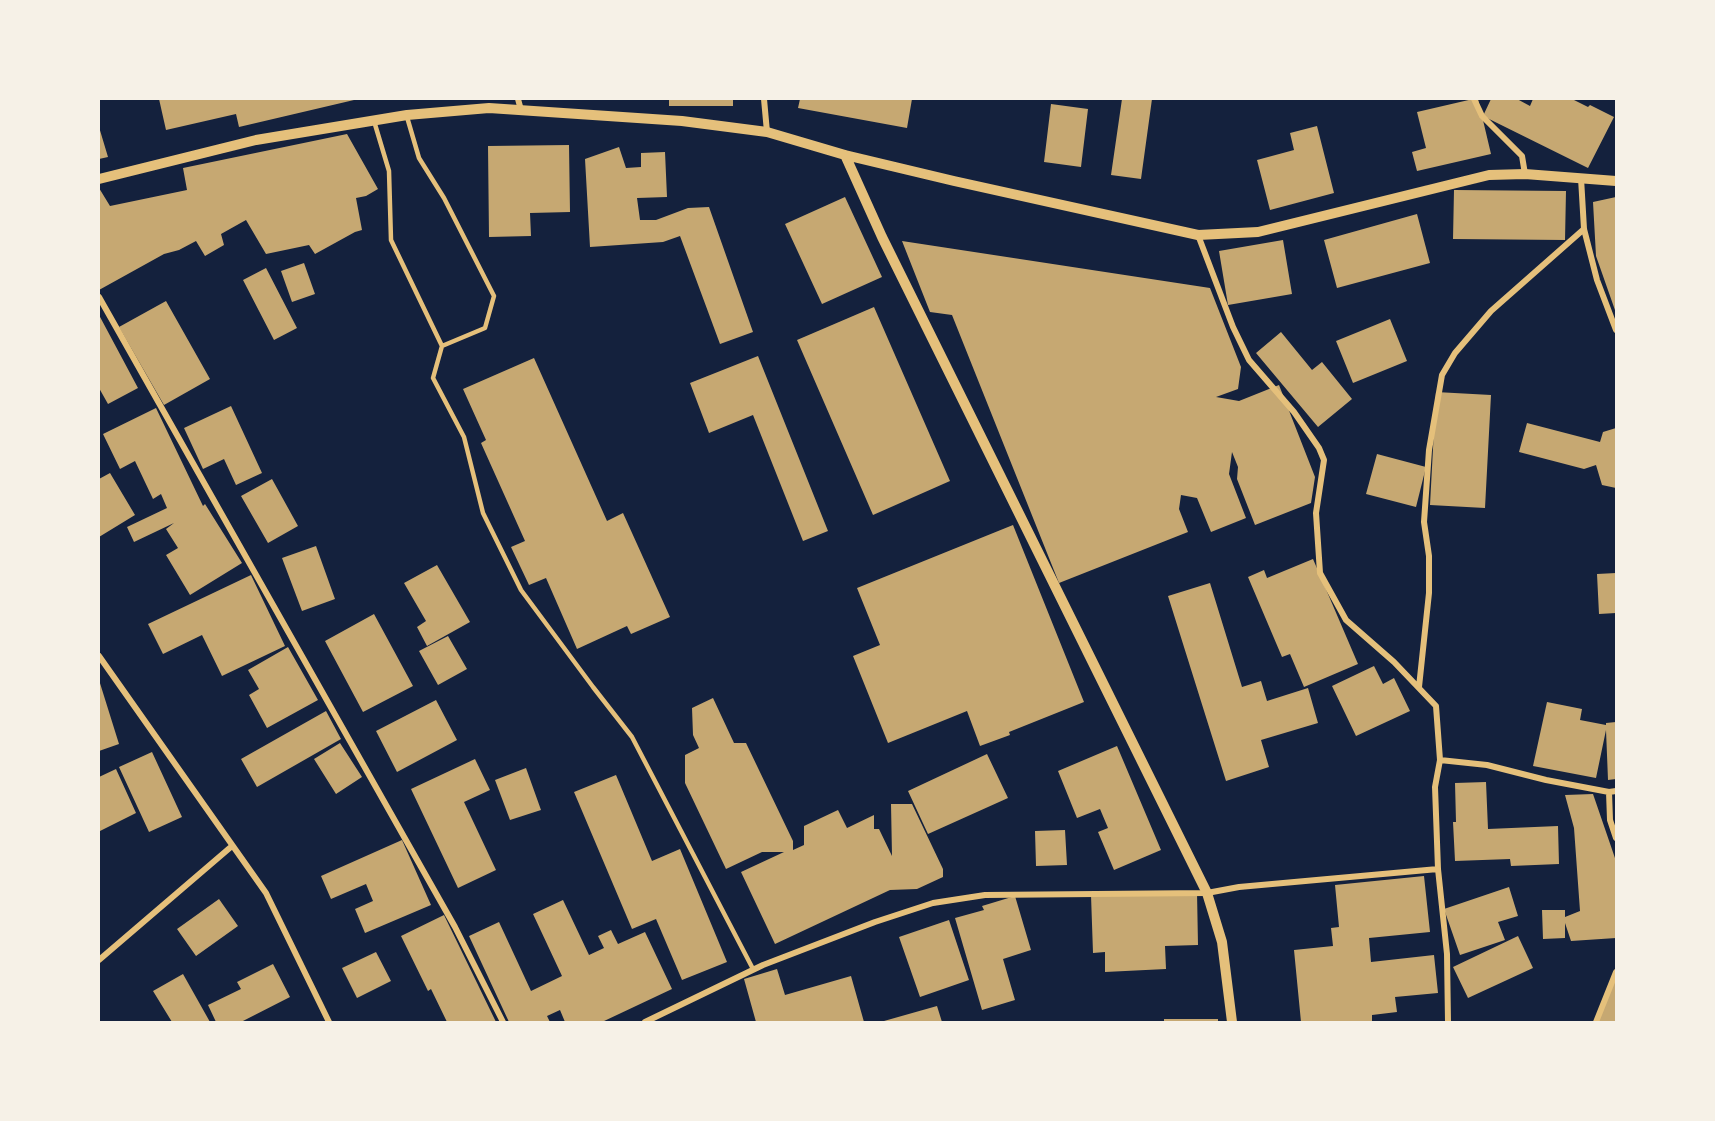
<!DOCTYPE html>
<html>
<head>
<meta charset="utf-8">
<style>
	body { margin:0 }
	#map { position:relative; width:1715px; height:1121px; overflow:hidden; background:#14213d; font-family:"Titillium Web",sans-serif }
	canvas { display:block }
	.frame { position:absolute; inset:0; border:100px solid #f6f1e7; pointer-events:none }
</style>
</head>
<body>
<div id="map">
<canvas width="1715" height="1121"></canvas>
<div class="frame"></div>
</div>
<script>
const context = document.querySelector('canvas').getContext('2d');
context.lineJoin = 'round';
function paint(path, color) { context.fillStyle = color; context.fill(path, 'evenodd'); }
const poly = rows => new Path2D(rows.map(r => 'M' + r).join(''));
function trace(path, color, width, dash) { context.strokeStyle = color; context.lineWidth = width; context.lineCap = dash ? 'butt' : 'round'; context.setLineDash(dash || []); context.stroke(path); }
paint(poly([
	[159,99,354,99,354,100,239,127,236,114,166,130],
	[669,99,733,99,733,106,669,106],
	[800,99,912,99,907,128,798,108],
	[1122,99,1152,99,1141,179,1111,175],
	[1473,99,1478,99,1491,154,1417,171,1412,152,1426,148,1417,112],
	[1491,99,1517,99,1530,106,1533,99,1572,99,1588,107,1590,105,1614,117,1588,168,1483,116],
	[1051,104,1088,109,1081,167,1044,162],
	[1317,126,1334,193,1270,210,1257,160,1294,150,1290,133],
	[99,127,108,157,99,159],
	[347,134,378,189,366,196,356,198,362,230,355,232,315,254,309,245,266,254,246,220,221,234,224,245,205,256,196,241,179,250,164,254,99,290,99,188,110,206,187,190,183,168],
	[569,145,570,212,530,213,531,236,489,237,488,146],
	[619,147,626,168,641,167,641,153,665,152,667,197,637,198,640,220,656,220,688,208,709,207,753,332,720,344,680,236,663,242,590,247,585,159],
	[1454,190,1566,191,1565,240,1453,239],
	[845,197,882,277,822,304,785,224],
	[1616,197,1616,313,1596,256,1593,202],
	[1417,214,1430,263,1337,288,1324,240],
	[1283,240,1292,294,1228,305,1219,251],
	[902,241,1210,288,1241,367,1238,389,1216,397,1239,401,1279,385,1315,477,1311,503,1255,525,1237,479,1238,467,1232,452,1229,474,1246,518,1211,532,1197,498,1181,495,1179,509,1188,532,1059,583,952,315,930,312],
	[304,263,315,294,292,302,281,271],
	[266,268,297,328,274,340,243,280],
	[166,301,210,379,164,405,119,327],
	[874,307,950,481,873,515,797,340],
	[99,315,138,388,108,404,99,388],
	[1390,319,1407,361,1353,383,1336,341],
	[1281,332,1312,370,1322,362,1352,399,1318,427,1256,353],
	[758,356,828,531,803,541,753,415,709,433,690,383],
	[534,358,607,521,623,513,670,617,631,634,627,626,577,649,546,578,529,585,511,547,525,541,481,443,486,440,463,389],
	[1436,392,1491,395,1485,508,1430,505],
	[231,406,262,473,236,485,224,459,203,469,184,428],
	[156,408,203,506,205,504,242,563,190,595,166,555,178,548,166,529,174,523,134,542,127,527,167,508,161,494,153,499,135,461,120,469,103,434],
	[1527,423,1600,442,1603,432,1616,428,1616,488,1602,485,1596,465,1584,469,1519,452],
	[1377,454,1426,467,1416,507,1366,494],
	[110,473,135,515,99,537,99,479],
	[272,479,298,526,268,543,241,496],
	[1013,525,1084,702,1009,732,1010,735,980,746,967,711,888,743,853,656,880,645,857,588],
	[316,546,335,599,302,611,282,558],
	[1313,559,1358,664,1304,687,1290,654,1282,657,1248,577,1264,570,1267,578],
	[437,565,470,622,427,646,417,627,426,621,404,583],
	[1616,573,1616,613,1599,614,1597,574],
	[251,575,285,646,222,676,202,635,163,654,148,624],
	[1210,583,1242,687,1261,681,1267,701,1308,688,1318,723,1261,740,1269,767,1226,781,1168,596],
	[374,614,413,686,363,712,325,641],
	[448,636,467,669,438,685,419,651],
	[288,647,318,700,267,728,249,695,259,689,248,670],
	[1374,666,1383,684,1394,678,1410,711,1356,736,1332,686],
	[99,680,119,744,99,751],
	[713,698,734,743,746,743,793,841,793,850,804,845,804,826,838,810,847,828,874,815,874,829,879,829,892,856,891,804,912,804,943,869,943,877,917,889,890,890,775,944,741,872,784,852,762,852,726,869,685,783,685,755,699,748,693,735,692,708],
	[436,700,457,740,397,772,376,731],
	[1547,702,1582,709,1580,720,1606,725,1606,723,1616,722,1616,779,1608,780,1606,730,1596,778,1533,766],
	[326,711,341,739,257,787,241,759],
	[340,743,362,777,336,794,314,759],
	[1117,746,1161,850,1114,870,1098,832,1108,828,1100,809,1077,818,1058,771],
	[152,752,182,817,149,832,119,767],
	[987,754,1008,798,928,834,908,791],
	[475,759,490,790,464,802,496,870,458,888,411,789],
	[526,768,541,810,510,820,495,780],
	[116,769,136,813,100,831,99,777],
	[616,775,652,861,680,849,727,962,682,980,656,919,632,929,574,792],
	[1486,782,1488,829,1558,826,1559,864,1511,866,1510,859,1455,861,1453,822,1456,822,1455,783],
	[1593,794,1616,861,1616,938,1571,941,1565,923,1565,938,1543,939,1542,910,1565,910,1565,917,1580,911,1574,828,1565,795],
	[1065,830,1067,865,1036,866,1035,831],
	[402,840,431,905,365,933,355,909,373,901,366,884,331,899,321,876],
	[1424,876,1430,932,1369,938,1371,962,1434,955,1438,993,1395,997,1397,1012,1372,1015,1372,1022,1301,1022,1294,950,1333,946,1331,928,1339,927,1335,885],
	[1509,887,1518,916,1498,922,1505,940,1460,955,1444,909],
	[1197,892,1198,945,1165,946,1166,969,1105,972,1105,952,1093,953,1091,895],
	[1015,896,1031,950,1003,959,1015,1000,982,1010,955,918,984,910,982,906],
	[219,899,238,926,196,956,177,929],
	[563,900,589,955,604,948,598,936,611,930,618,944,645,932,672,989,602,1022,565,1022,560,1010,547,1016,550,1022,509,1022,469,936,499,922,531,991,562,976,533,914],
	[444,915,496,1022,447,1022,431,989,428,991,401,936],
	[949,920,969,980,920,997,899,937],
	[1518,936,1533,968,1468,998,1453,967],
	[376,952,391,981,357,998,342,968],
	[273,964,290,997,241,1022,216,1022,208,1005,241,989,237,982],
	[777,969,785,995,851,976,864,1022,756,1022,744,979],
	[1616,969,1616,1022,1596,1022],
	[183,974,210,1022,172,1022,153,991],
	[937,1006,942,1022,885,1022,884,1021],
	[1164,1019,1218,1019,1218,1022,1164,1022]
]), '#c6a872');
trace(poly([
	[407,117,419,158,444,198,494,296,485,328,442,346,433,378,464,437,483,513,521,590,593,687,632,737,753,969],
	[374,121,389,171,391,240,442,346]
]), '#e5c07b', 4.5);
trace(poly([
	[518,99,521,110],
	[764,99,767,132],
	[1474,99,1482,116,1522,156,1525,174],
	[1581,178,1584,229,1597,280,1616,330],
	[1198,235,1233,327,1249,360,1294,412,1319,448,1324,460,1316,513,1320,573,1346,620,1394,662,1436,706,1440,760,1435,787,1438,869,1447,954,1448,1022],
	[99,297,455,927,503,1022],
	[99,656,266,893,329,1022],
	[1419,687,1429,593,1429,556,1424,522,1429,450,1442,375,1455,353,1491,311,1584,229],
	[1440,760,1487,765,1546,780,1609,792,1616,791],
	[1609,792,1610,820,1616,838],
	[99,960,232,846],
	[645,1022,763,965,875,922,933,903,985,895,1207,893,1239,887,1438,869],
	[1596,1022,1616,972]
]), '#e5c07b', 6);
trace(poly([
	[845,155,882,237,1207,893,1222,942,1232,1022],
	[99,179,256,140,407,115,489,108,682,121,767,132,845,155,954,181,1198,235,1258,232,1489,175,1525,174,1616,181]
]), '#e5c07b', 10);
</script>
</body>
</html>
